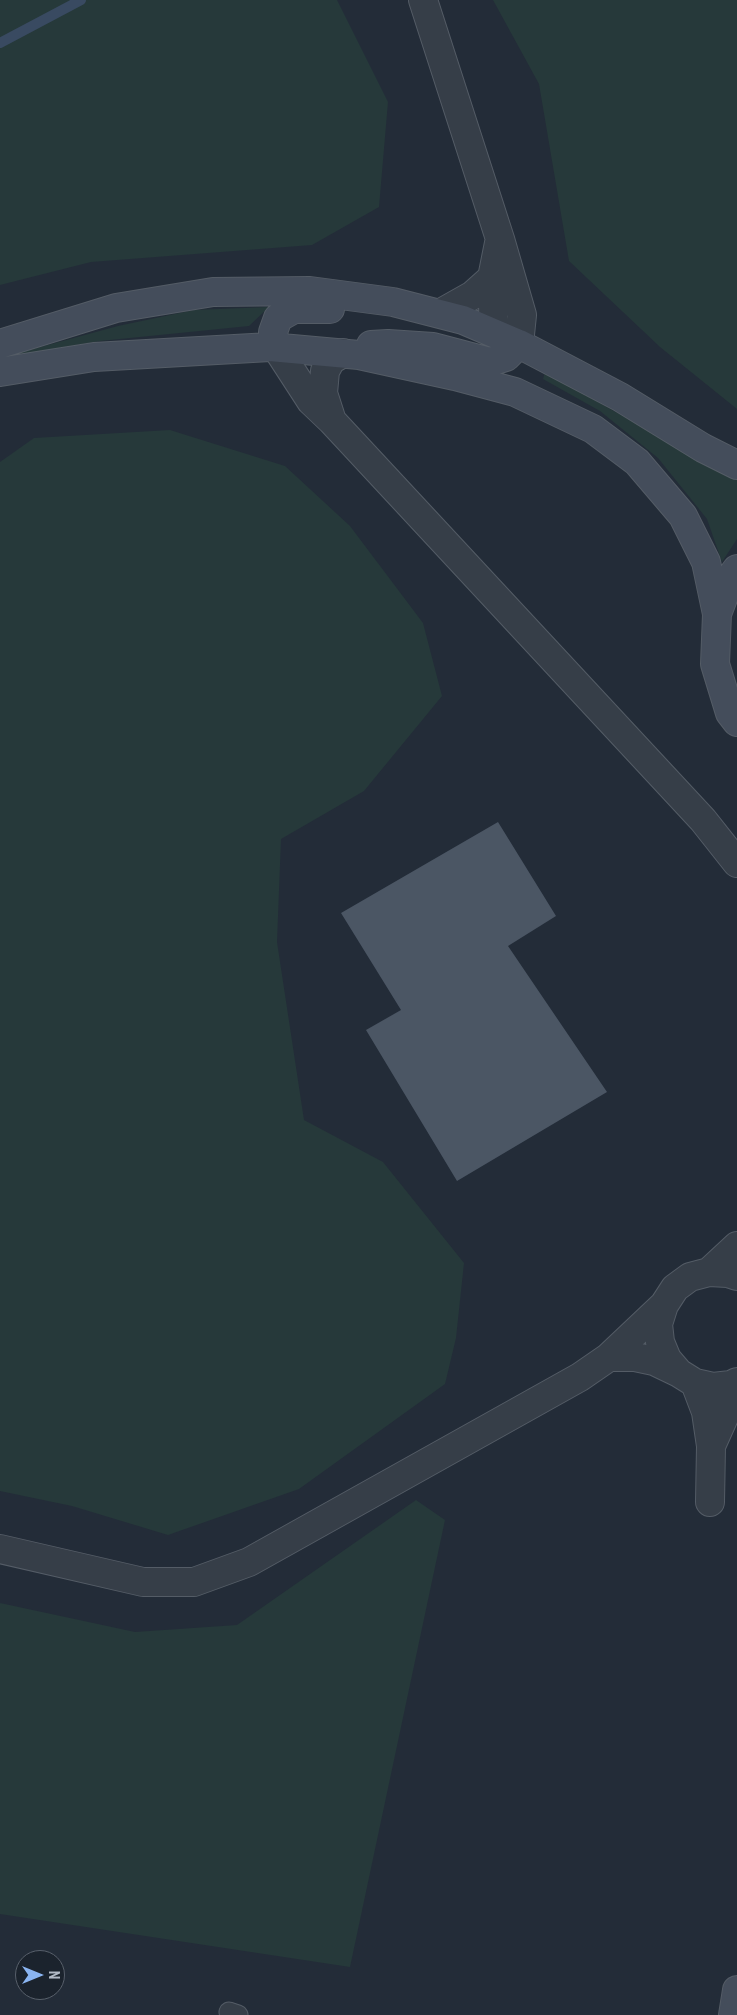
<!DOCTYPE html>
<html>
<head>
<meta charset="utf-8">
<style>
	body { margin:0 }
	#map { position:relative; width:737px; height:2015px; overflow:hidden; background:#232c38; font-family:"Roboto Condensed",sans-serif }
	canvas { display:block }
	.north { position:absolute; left:15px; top:1950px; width:50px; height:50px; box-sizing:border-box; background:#1b232d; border:1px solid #575f6a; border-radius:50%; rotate:90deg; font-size:14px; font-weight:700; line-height:20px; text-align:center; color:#b1b9c5 }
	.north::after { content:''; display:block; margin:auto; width:18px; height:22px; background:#8ab4f1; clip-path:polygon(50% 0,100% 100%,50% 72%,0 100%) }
</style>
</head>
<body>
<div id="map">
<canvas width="737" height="2015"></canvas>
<div class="north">N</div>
</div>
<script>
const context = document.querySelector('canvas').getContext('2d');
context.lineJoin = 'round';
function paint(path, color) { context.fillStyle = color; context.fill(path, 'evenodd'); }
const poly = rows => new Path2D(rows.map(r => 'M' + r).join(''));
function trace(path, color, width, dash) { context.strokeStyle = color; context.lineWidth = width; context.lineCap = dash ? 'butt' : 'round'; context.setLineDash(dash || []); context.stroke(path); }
paint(poly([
	[0,0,337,0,388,102,379,207,312,245,91,262,0,285],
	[493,0,737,0,737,409,660,347,569,261,539,84],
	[269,307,249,326,100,341,0,358,118,326,194,310],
	[545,372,711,466,737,479,737,539,722,562,707,519,658,458,600,411,543,379],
	[170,430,285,466,350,526,423,623,442,696,364,791,281,839,277,942,304,1120,383,1162,464,1263,456,1338,445,1384,299,1489,168,1535,72,1506,0,1491,0,462,34,438],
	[416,1500,445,1520,350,1967,0,1914,0,1603,135,1632,237,1625]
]), '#26393a');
trace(poly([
	[0,43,81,0]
]), '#394a61', 10);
paint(poly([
	[498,822,556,916,508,946,607,1092,457,1181,366,1030,401,1010,341,913]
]), '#4b5664');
const lane = poly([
	[229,2012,238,2015]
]);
const street = poly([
	[423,0,500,239,522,315,519,344],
	[492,278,494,332],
	[441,313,473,295,492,278,499,243],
	[276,347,311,401,332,421,703,820,737,863],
	[332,421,323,393,325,371,331,360,343,353],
	[709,1272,737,1246],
	[737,1276,728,1273,709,1272,690,1277,675,1288,664,1305,658,1324,660,1342,667,1359,679,1373,695,1383,713,1387,731,1385,737,1382],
	[609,1357,635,1357,654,1361,679,1373],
	[695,1383,706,1412,711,1446,710,1502],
	[711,1446,729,1406,737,1394],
	[0,1549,143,1582,194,1582,249,1562,580,1377,609,1357,664,1305]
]);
const secondary = poly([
	[0,344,116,308,213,292,310,291,393,302,463,320,519,344,620,397,703,448,737,465],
	[371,345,388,344,433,347,490,362,506,357,519,344],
	[276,347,273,332,278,318,294,309,330,309],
	[0,372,94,357,270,347,359,355,455,376,515,392,593,429,637,462,683,516,706,562,717,614,715,664,730,713,737,722],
	[717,614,731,577,737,569],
	[733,2015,737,1990]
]);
trace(lane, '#545c66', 21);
trace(street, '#545c66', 30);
trace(secondary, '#545c66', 30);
trace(lane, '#363e48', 19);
trace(street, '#363e48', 28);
trace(secondary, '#444d5b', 28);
</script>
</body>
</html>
